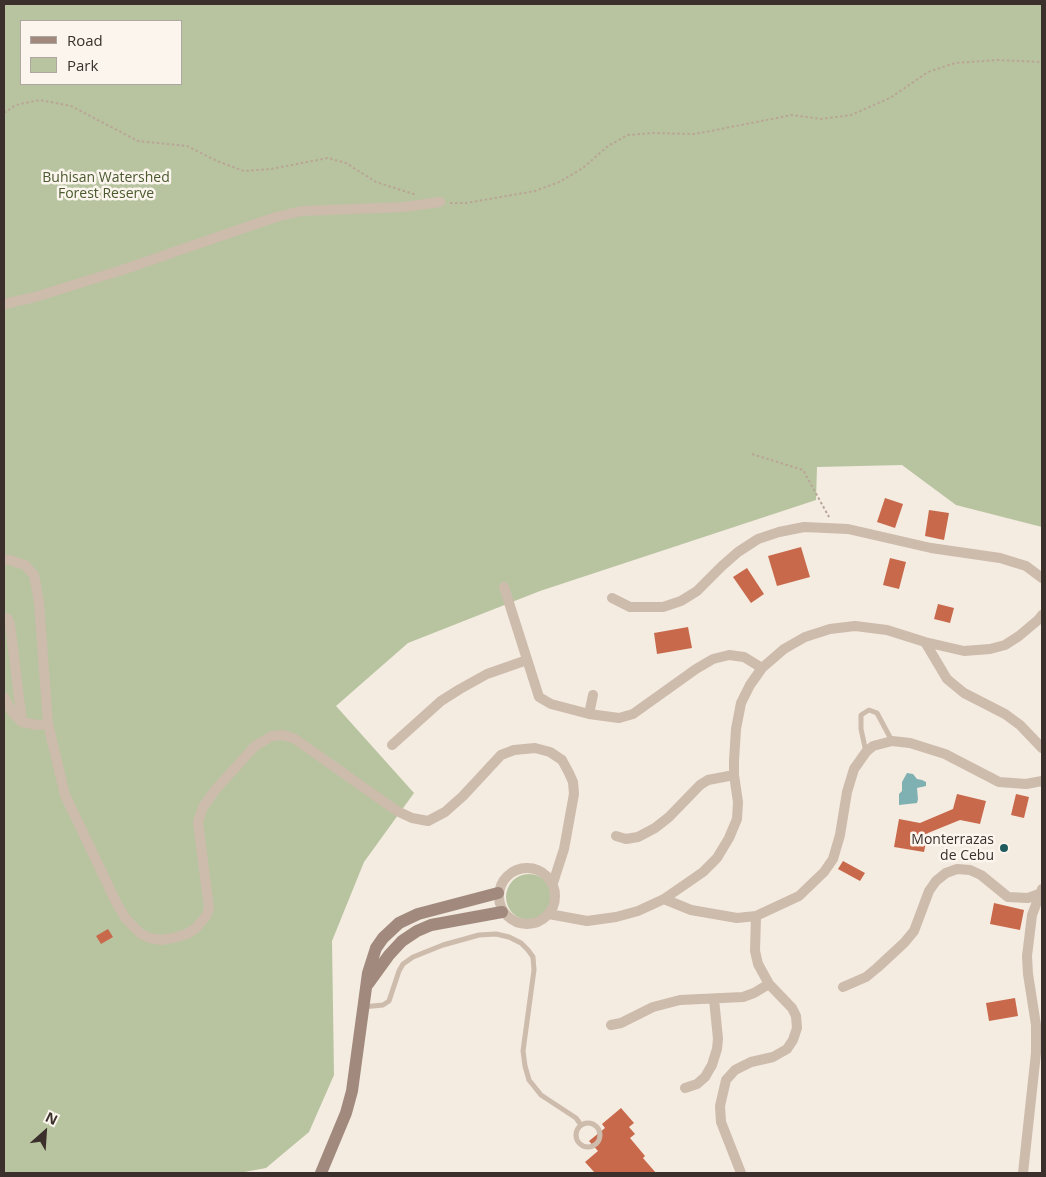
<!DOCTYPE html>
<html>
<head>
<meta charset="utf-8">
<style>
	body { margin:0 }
	#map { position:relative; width:1046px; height:1177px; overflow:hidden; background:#f4ebe1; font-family:"Open Sans",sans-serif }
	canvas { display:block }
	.frame { position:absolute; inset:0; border:5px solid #3b302b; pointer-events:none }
	.legend { position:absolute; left:20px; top:20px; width:162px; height:65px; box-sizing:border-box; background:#fbf5ee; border:1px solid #aea6a0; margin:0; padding:6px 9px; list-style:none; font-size:15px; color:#3b302b }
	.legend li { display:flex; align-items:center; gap:10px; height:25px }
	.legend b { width:25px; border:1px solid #aea6a0 }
	.north { position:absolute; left:20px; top:1107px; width:50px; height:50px; -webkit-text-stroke:4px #fbf5ee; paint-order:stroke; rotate:26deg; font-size:14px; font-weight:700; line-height:20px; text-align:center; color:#3b302b }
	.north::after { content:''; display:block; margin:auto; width:18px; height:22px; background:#3b302b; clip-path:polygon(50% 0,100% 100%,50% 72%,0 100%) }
</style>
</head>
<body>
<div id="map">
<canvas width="1046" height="1177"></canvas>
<div class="frame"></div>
<ul class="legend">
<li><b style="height:6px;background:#a18a7d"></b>Road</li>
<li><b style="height:14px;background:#b8c4a0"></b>Park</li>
</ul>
<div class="north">N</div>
</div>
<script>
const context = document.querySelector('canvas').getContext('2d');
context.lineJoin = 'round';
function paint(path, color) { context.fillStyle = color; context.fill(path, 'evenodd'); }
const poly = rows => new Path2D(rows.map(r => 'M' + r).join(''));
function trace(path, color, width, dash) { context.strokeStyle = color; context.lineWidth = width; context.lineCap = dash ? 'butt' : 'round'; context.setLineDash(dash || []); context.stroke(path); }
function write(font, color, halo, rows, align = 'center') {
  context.font = font + ' "Open Sans",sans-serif'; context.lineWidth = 5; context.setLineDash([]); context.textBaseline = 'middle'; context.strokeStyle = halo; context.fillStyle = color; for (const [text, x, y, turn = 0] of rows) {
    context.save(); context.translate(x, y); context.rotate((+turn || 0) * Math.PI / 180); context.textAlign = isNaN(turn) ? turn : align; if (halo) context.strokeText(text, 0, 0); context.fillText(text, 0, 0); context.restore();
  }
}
paint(poly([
	[4,4,1042,4,1042,527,956,505,902,465,817,467,816,500,540,591,408,643,336,706,414,793,364,862,332,941,334,1075,309,1132,266,1168,239,1173,4,1173],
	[21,21,181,21,181,84,21,84],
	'506 897a23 23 0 1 1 46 0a23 23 0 1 1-46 0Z'
]), '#b8c4a0');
paint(poly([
	[907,773,913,774,917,779,922,780,926,782,926,786,917,788,918,799,917,803,899,805,899,794,902,791,902,782]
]), '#7fb0b2');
paint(poly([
	[885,498,903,504,895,528,877,522],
	[929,510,949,513,944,540,925,536],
	[801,547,810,577,777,586,768,556],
	[890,558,906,562,899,589,883,585],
	[747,568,764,594,751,603,733,577],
	[938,604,954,608,950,623,934,619],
	[688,627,692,648,657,654,654,633],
	[957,794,986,801,980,824,960,820,928,833,924,852,894,847,899,819,920,823,953,809],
	[1016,794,1029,797,1024,818,1011,815],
	[843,861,865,873,860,881,838,869],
	[994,903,1024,910,1020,930,990,924],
	[108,929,113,937,101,944,96,936],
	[1015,998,1018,1016,989,1021,986,1003],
	[621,1108,634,1123,629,1127,635,1134,630,1138,645,1156,643,1158,656,1173,595,1173,585,1162,598,1151,589,1141,605,1128,602,1124]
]), '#c8694b');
trace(poly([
	[4,113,16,105,40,100,71,106,138,141,187,146,217,161,244,171,271,169,328,158,346,163,376,182,417,195],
	[450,203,466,203,535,191,559,182,583,168,608,146,628,135,653,133,695,134,792,115,821,119,851,115,890,98,928,72,955,63,998,60,1042,62],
	[752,454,803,470,829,517]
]), '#b9a596', 2, [2.5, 2.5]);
trace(poly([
	[866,752,861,729,861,715,869,710,877,713,892,741],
	[363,1007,383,1005,389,1001,399,971,403,964,413,957,443,945,479,935,496,934,509,937,521,943,528,950,533,957,534,970,523,1051,525,1066,529,1080,541,1095,576,1118,581,1125],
	'576 1135a12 12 0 1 1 24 0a12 12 0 1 1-24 0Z'
]), '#cdbbac', 5);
trace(poly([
	[4,304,35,297,122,270,276,217,302,211,404,207,440,202],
	[4,560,10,560,25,565,34,575,39,602,48,724,65,795,117,904,126,919,141,934,150,938,161,940,173,938,187,934,196,928,206,916,209,908,198,822,203,807,216,789,255,746,272,736,283,735,295,739,397,811,412,818,428,821,445,812,463,796,501,755,514,750,535,748,550,752,562,760,569,773,573,782,574,794,564,849,553,883],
	[504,587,539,697,551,704,589,714],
	[612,598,630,607,663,607,681,601,697,591,722,566,738,552,758,539,779,532,804,527,848,529,931,548,1000,558,1026,566,1042,578],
	[4,617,8,619,10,624,22,722,37,725,48,724],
	[925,642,947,679,964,693,1005,714,1020,725,1042,748],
	[593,695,589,714,619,718,633,714,696,669,713,659,729,655,744,657,762,668],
	[4,697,12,712,22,722],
	[392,745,441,701,460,689,487,674,527,660],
	[616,836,626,839,638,837,655,828,669,817,700,785,708,780,734,775],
	'499 896a28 28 0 1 1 56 0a28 28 0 1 1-56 0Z',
	[664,899,691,910,737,918,756,916,799,896,824,872,833,859,840,835,847,792,854,769,866,752,873,746,892,741,910,743,945,754,999,782,1026,784,1042,781],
	[549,914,587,921,616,917,638,911,664,899,703,872,717,858,729,838,737,819,738,802,734,775,734,761,736,729,741,703,750,685,762,668,784,649,805,637,830,629,855,626,887,630,925,642,964,651,990,649,1005,645,1019,636,1038,620,1042,615],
	[843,987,866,977,877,968,904,943,914,931,929,891,936,881,946,873,957,869,970,870,981,875,1008,897,1028,898,1039,894],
	[611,1025,621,1023,653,1007,680,1000,743,997,754,993,769,984],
	[685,1088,697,1084,705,1077,712,1065,717,1049,718,1039,714,999],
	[741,1173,721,1122,720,1106,726,1080,735,1070,751,1062,773,1057,787,1049,793,1040,797,1028,796,1016,792,1008,769,984,758,964,755,951,756,916],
	[1023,1173,1036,1053,1036,1025,1028,974,1027,956,1032,915,1042,889]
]), '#cdbbac', 10);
trace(poly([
	[368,984,389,955,402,941,417,931,431,925,502,912],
	[321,1173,346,1113,352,1091,368,973,376,948,383,938,399,923,418,914,498,893]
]), '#a18a7d', 12);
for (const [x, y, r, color] of [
	[1004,848,5,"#1f5a5e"]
]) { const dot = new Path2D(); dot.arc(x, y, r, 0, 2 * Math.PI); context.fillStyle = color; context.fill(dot); trace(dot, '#fbf5ee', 2); }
write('14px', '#4a5a2e', '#fbf5ee', [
	["Buhisan Watershed",106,178],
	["Forest Reserve",106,194]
]);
write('14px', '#3b302b', '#fbf5ee', [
	["Monterrazas",994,840],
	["de Cebu",994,856]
], 'right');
</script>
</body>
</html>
